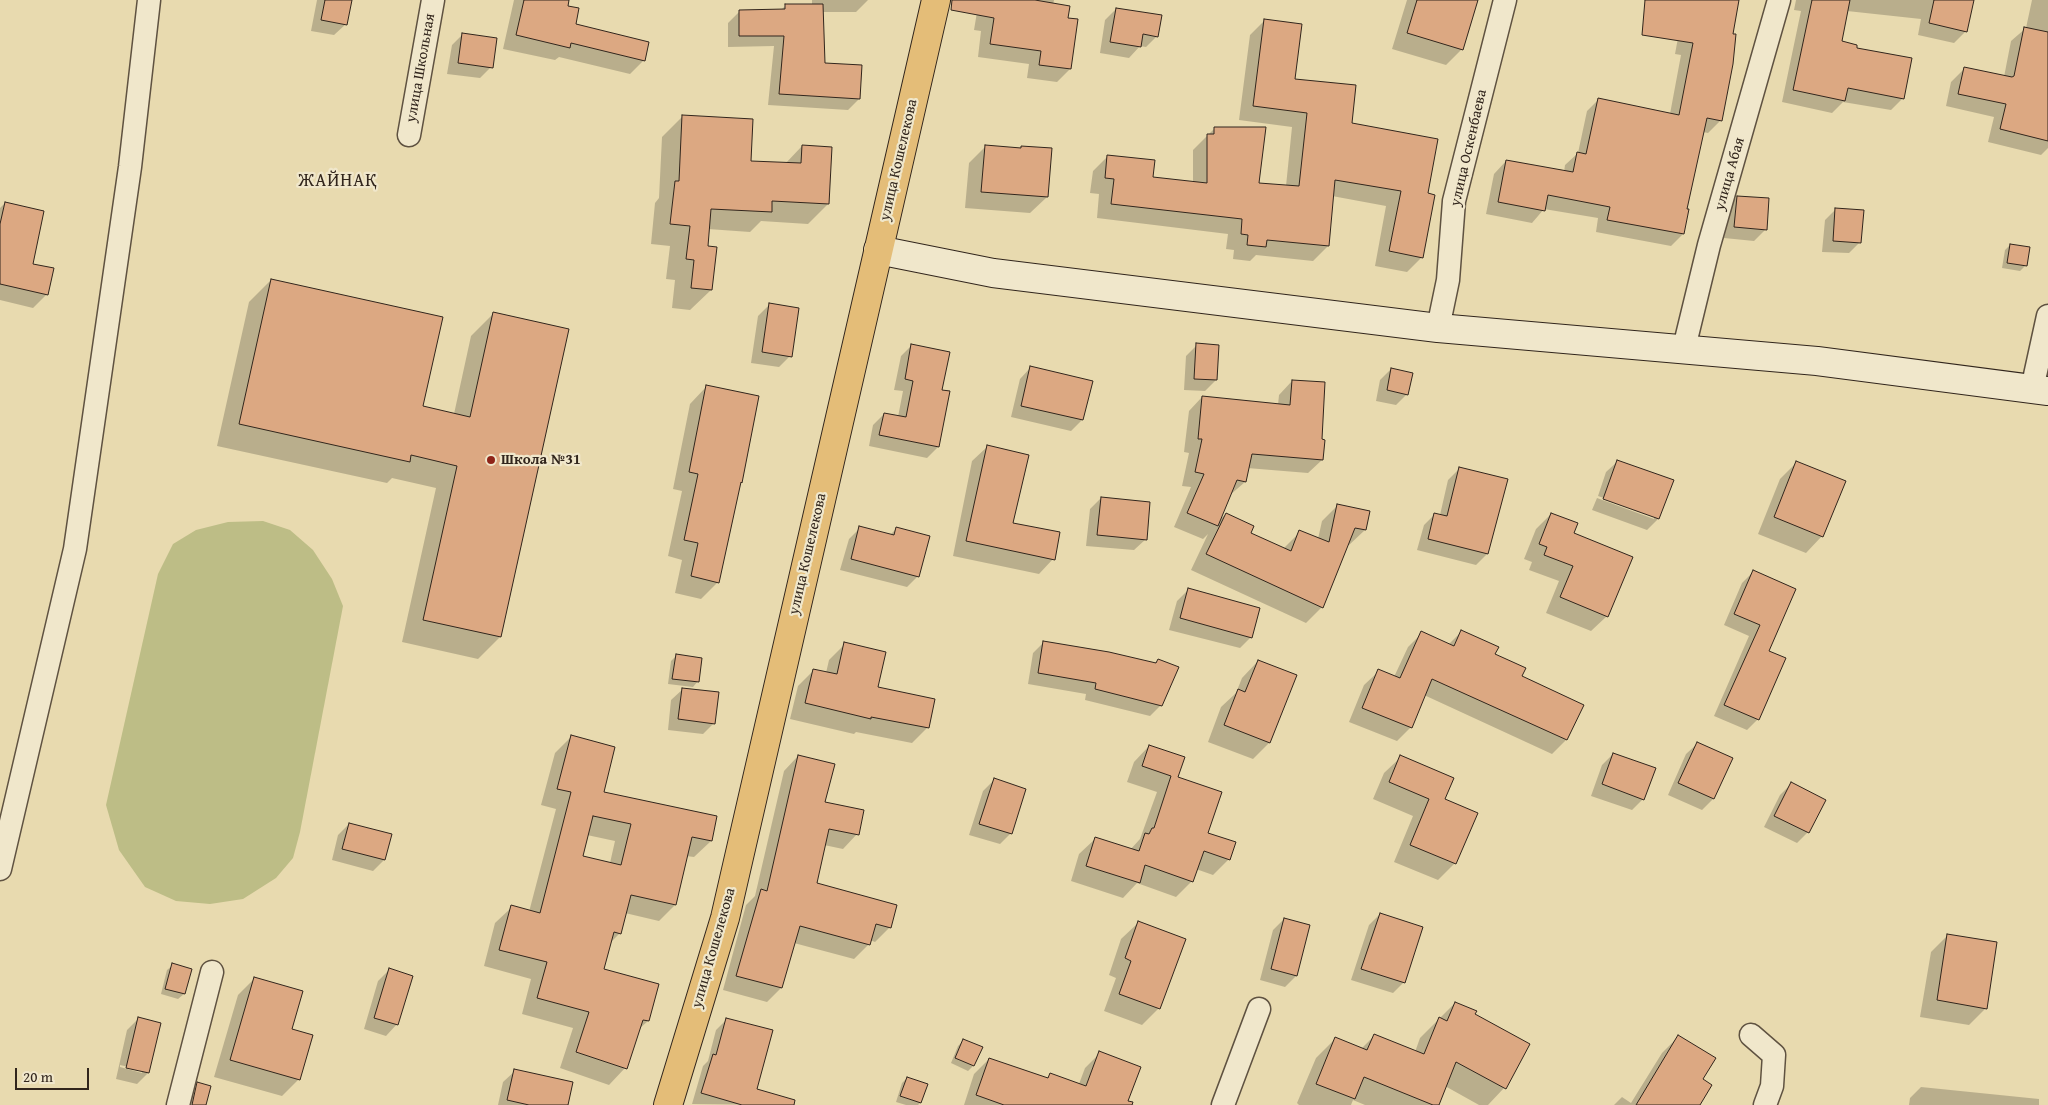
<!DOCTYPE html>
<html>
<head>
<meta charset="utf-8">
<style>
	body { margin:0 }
	#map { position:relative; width:2048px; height:1105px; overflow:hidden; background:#e8daaf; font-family:"Gentium Book Plus",serif }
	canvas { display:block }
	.scale { position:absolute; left:15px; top:1068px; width:74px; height:22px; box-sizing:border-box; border:2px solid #31251c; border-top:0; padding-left:6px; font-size:15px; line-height:18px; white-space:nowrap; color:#31251c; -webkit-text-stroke:4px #f0e7cb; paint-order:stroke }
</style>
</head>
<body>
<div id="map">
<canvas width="2048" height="1105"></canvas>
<div class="scale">20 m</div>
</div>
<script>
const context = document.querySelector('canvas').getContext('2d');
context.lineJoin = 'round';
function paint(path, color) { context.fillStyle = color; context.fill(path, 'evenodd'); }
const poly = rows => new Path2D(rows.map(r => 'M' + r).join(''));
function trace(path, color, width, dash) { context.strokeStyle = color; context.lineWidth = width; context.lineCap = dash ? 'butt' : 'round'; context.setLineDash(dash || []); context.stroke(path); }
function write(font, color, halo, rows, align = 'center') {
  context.font = font + ' "Gentium Book Plus",serif'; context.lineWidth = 4.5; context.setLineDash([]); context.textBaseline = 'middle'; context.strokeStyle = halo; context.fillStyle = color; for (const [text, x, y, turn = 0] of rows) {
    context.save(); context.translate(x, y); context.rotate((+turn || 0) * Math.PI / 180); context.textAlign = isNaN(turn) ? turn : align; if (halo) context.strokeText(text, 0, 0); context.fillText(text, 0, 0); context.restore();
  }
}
paint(poly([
	[263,521,290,530,313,550,332,579,343,606,300,832,293,858,276,878,243,899,210,904,176,901,145,887,119,850,106,805,158,574,173,544,196,530,228,522]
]), '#bdbd86');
paint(poly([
	[317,0,351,0,346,24,334,35,311,31],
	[514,0,568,0,566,7,574,25,644,60,630,74,559,57,555,60,503,49],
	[812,0,868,0,856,12,822,12,824,65,859,99,848,110,768,105,774,46,728,47,728,23,740,11,780,11,786,5,812,5],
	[979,0,1054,0,1053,5,1067,19,1070,69,1057,82,1027,78,1029,64,978,57,981,31,974,30],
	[1407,0,1468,0,1476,3,1461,50,1446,65,1392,49],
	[1685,0,1738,0,1732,35,1732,64,1720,121,1708,133,1703,132,1685,210,1683,234,1671,246,1596,232,1598,218,1544,209,1532,223,1486,214,1494,174,1506,161,1564,172,1565,165,1578,153,1587,111,1599,99,1670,114,1681,55,1675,54],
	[1796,0,1973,0,1966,31,1954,43,1918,35,1921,19,1847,11,1840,42,1855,49,1903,98,1891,110,1843,102,1832,113,1782,102,1801,11,1794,10],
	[2032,0,2048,0,2048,148,2041,155,1988,142,1994,117,1946,106,1951,82,1964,69,2004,77,2011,41,2026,28],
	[1116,9,1157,36,1146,47,1140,46,1129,58,1100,53,1105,20],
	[1265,20,1293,80,1350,124,1426,194,1422,257,1407,272,1375,266,1386,206,1332,196,1328,246,1313,261,1256,255,1250,261,1233,259,1234,250,1226,249,1228,234,1097,218,1099,194,1090,193,1093,171,1108,156,1152,178,1193,183,1193,150,1215,128,1258,184,1286,186,1292,127,1239,120,1250,35],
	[463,34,491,67,480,78,447,74,452,45],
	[683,116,749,162,785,164,802,146,828,204,808,224,761,221,750,232,708,229,706,247,711,290,690,310,672,308,675,280,666,279,670,246,651,244,655,203,659,198,662,137],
	[985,147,1019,150,1022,147,1047,197,1030,213,965,208,969,163],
	[1737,197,1765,230,1754,241,1724,238,1726,208],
	[5,203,31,265,47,294,33,308,0,300,0,208],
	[1836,209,1860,242,1849,253,1822,252,1825,220],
	[2010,245,2025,266,2020,271,2002,268,2005,250],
	[271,280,422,407,454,414,471,336,493,314,568,330,500,637,478,659,402,642,436,488,392,478,387,483,217,446,249,302],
	[769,305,790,356,779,367,751,363,758,316],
	[912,345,941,391,938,447,927,458,869,446,873,425,884,414,898,417,903,391,894,390,901,356],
	[1197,345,1216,380,1205,391,1184,390,1186,356],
	[1031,367,1082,420,1071,431,1011,417,1020,379],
	[1391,369,1407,394,1396,405,1376,401,1380,380],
	[1292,381,1321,441,1322,460,1308,473,1247,468,1245,482,1230,495,1218,521,1226,514,1249,533,1283,549,1300,532,1318,539,1322,521,1337,506,1365,530,1349,545,1347,545,1322,607,1306,623,1191,570,1208,534,1203,539,1174,527,1191,487,1182,486,1189,453,1184,452,1189,411,1202,397,1278,405,1279,395],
	[706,387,741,482,739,484,718,582,701,599,675,593,682,560,668,556,682,491,673,489,690,404],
	[987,447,1012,524,1053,559,1039,574,953,556,972,461],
	[1618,461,1658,519,1647,530,1592,510,1597,498,1654,519,1654,516,1598,496,1606,472],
	[1796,463,1822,536,1806,553,1758,534,1780,479],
	[1459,469,1487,554,1476,565,1417,550,1424,525,1435,514,1440,515,1448,480],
	[1101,498,1146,539,1134,550,1086,546,1090,509],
	[1551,514,1572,533,1607,616,1591,631,1546,613,1559,581,1529,570,1532,562,1524,559,1536,529],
	[860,528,890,535,897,528,918,576,907,587,840,570,849,539],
	[1753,572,1767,652,1758,719,1747,730,1714,716,1749,636,1724,625,1742,583],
	[1188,590,1251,637,1240,648,1169,630,1177,601],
	[1462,631,1521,676,1582,705,1566,740,1552,754,1424,695,1411,727,1397,741,1349,722,1364,685,1379,671,1394,677,1408,647,1422,633,1448,645],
	[1044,642,1154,664,1158,660,1161,705,1150,716,1085,700,1086,694,1028,684,1033,653],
	[845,644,877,688,928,727,912,743,856,732,854,734,790,719,798,686,814,670,826,673,829,660],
	[676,656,698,681,693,687,668,684,671,661],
	[1258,661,1269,743,1253,759,1208,742,1221,707,1236,693,1242,678],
	[683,689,714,723,703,734,668,730,671,700],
	[571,737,602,792,711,841,694,857,686,856,675,905,659,921,625,913,620,933,609,944,602,970,648,1021,639,1029,625,1068,609,1085,560,1068,573,1028,522,1014,531,979,484,966,495,923,512,907,529,912,556,809,541,805,555,753],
	[587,835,615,841,610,863,582,856],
	[1698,743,1731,758,1713,799,1702,810,1668,795,1686,754],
	[1149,746,1177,777,1207,834,1229,859,1213,875,1196,869,1192,881,1176,897,1137,883,1123,898,1071,881,1079,854,1095,839,1130,850,1140,839,1157,792,1127,782,1134,762],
	[1613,754,1643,799,1632,810,1591,796,1602,765],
	[798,756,824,803,857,834,843,849,824,845,816,884,890,927,875,942,870,940,869,944,854,959,794,943,781,988,767,1002,723,990,746,905,755,896,784,771],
	[1401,757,1443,800,1455,863,1438,880,1394,862,1413,816,1373,799,1384,773],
	[994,780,1011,833,1000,844,969,835,983,791],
	[1791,784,1808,832,1797,843,1764,827,1780,795],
	[349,824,384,860,373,871,332,860,338,835],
	[1380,914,1404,982,1393,993,1351,980,1369,925],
	[1284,919,1309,925,1296,976,1285,987,1260,980,1273,930],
	[1138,923,1159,1008,1142,1025,1104,1011,1116,978,1109,975,1121,939],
	[1948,935,1986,1008,1969,1025,1920,1017,1931,952],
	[173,965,184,994,178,999,161,994,167,970],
	[389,970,397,1024,386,1036,364,1029,378,981],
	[255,978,290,1030,299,1079,282,1096,214,1077,238,995],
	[1455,1003,1474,1014,1504,1088,1488,1105,1479,1105,1445,1086,1437,1105,1365,1105,1353,1100,1351,1105,1299,1105,1297,1103,1316,1058,1336,1038,1361,1049,1374,1036,1415,1052,1420,1038],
	[138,1019,148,1073,137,1084,116,1079,127,1030],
	[120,1065,142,1070,142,1073,120,1067],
	[727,1019,756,1090,780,1105,692,1104,703,1066,708,1061,716,1030],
	[1678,1037,1701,1080,1698,1105,1614,1105,1622,1097,1631,1103,1662,1053],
	[963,1041,973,1066,968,1071,951,1063,958,1046],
	[1100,1053,1127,1102,1134,1105,964,1105,974,1074,989,1059,1046,1079,1051,1074,1079,1084,1085,1068],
	[515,1071,566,1105,498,1105,503,1082],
	[907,1078,920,1103,918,1105,906,1105,896,1102,902,1083],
	[198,1084,204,1105,184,1105,187,1095],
	[1921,1087,2039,1099,2039,1105,1909,1105,1910,1098]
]), '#0003');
const building = poly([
	[325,0,352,0,347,25,321,20,325,0],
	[524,0,569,0,568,6,579,8,576,24,649,42,645,61,571,43,570,48,516,35,524,0],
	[952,0,1035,0,1070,6,1068,18,1078,19,1071,69,1039,65,1041,51,990,44,994,18,951,10,952,0],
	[1417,0,1478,0,1463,50,1407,33,1417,0],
	[1645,0,1739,0,1733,34,1736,34,1733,64,1722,121,1707,118,1687,209,1689,209,1684,234,1607,220,1610,207,1548,195,1545,211,1498,202,1506,160,1573,172,1577,152,1586,154,1598,98,1679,115,1693,43,1642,35,1645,0],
	[1812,0,1850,0,1842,41,1857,45,1857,48,1912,58,1904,99,1848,88,1845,101,1793,90,1812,0],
	[1934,0,1974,0,1967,32,1929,23,1934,0],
	[785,4,823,4,825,63,862,65,860,99,779,94,784,36,739,36,739,10,785,9,785,4],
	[1116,8,1162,15,1158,37,1143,34,1141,47,1110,42,1116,8],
	[1264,19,1302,24,1295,79,1356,85,1352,123,1438,139,1428,193,1435,195,1423,258,1389,251,1401,191,1335,180,1329,246,1267,240,1266,247,1247,245,1248,235,1241,234,1242,219,1111,204,1114,179,1105,178,1107,155,1155,160,1153,177,1207,183,1207,134,1214,134,1214,127,1266,127,1259,183,1299,186,1307,113,1253,106,1264,19],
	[2024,27,2048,32,2048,141,2000,129,2006,104,1958,94,1964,67,2012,77,2014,76,2024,27],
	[462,33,497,38,493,68,458,63,462,33],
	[682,115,753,119,751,161,801,163,802,145,832,147,829,204,772,201,772,212,711,209,708,246,717,247,712,290,691,288,694,260,686,259,690,226,670,224,675,181,679,181,682,115],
	[985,145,1021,148,1021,146,1052,148,1048,197,981,192,985,145],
	[1737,196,1769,198,1767,230,1734,227,1737,196],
	[5,202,44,211,33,264,54,268,48,295,0,284,0,224,5,202],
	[1835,208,1864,210,1861,243,1833,241,1835,208],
	[2010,244,2030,247,2027,266,2007,263,2010,244],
	[271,279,443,317,423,406,470,417,493,312,569,329,501,637,423,620,457,466,411,455,410,462,239,424,271,279],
	[769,303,799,308,792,357,762,352,769,303],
	[1196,343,1219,345,1217,380,1194,379,1196,343],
	[911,344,950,352,942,390,950,391,939,447,879,435,884,413,906,417,913,381,905,379,911,344],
	[1030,366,1093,381,1083,420,1021,406,1030,366],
	[1391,368,1413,373,1408,395,1387,390,1391,368],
	[1292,380,1325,382,1322,439,1325,440,1323,460,1252,454,1246,482,1237,480,1218,526,1187,513,1204,474,1195,472,1202,439,1198,439,1202,396,1290,405,1292,380],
	[706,385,759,396,742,483,741,482,719,583,691,576,698,543,684,540,698,474,689,472,706,385],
	[987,445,1029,455,1013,523,1060,532,1055,560,966,541,987,445],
	[1617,460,1674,480,1659,519,1603,499,1617,460],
	[1796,461,1846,481,1823,537,1774,517,1796,461],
	[1459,467,1508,479,1488,554,1428,539,1434,513,1447,516,1459,467],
	[1101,497,1150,502,1147,540,1097,535,1101,497],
	[1337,504,1370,511,1366,530,1355,528,1323,608,1206,554,1226,513,1254,526,1251,533,1291,551,1299,530,1329,542,1337,504],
	[1551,513,1578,523,1574,533,1633,557,1608,617,1560,597,1573,566,1544,555,1547,547,1539,544,1551,513],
	[859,526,894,535,896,527,930,536,919,577,851,559,859,526],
	[1753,570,1796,589,1769,651,1786,658,1759,720,1724,705,1760,625,1734,614,1753,570],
	[1188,588,1260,608,1252,638,1180,618,1188,588],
	[1461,630,1499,647,1495,654,1526,668,1522,676,1584,705,1567,740,1432,679,1412,728,1362,708,1378,669,1400,678,1421,631,1454,646,1461,630],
	[1043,641,1109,652,1156,663,1158,659,1179,667,1162,706,1095,689,1096,683,1038,673,1043,641],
	[844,642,886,652,878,687,935,699,929,728,871,717,871,719,805,703,813,669,837,674,844,642],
	[676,654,702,658,699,682,672,679,676,654],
	[1258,660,1297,675,1270,743,1224,725,1238,689,1245,692,1258,660],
	[682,688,719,692,715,724,678,719,682,688],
	[571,735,615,747,604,792,717,816,712,841,692,837,676,905,631,895,621,934,614,932,604,969,659,984,649,1021,643,1020,627,1069,576,1052,589,1012,537,998,547,962,499,950,511,905,540,913,571,792,557,789,571,735],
	[593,816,631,824,621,865,583,856,593,816],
	[1697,742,1733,758,1714,799,1678,783,1697,742],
	[1149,745,1185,757,1178,777,1222,792,1208,833,1236,842,1230,860,1204,851,1193,882,1145,865,1140,883,1086,866,1095,837,1139,851,1145,833,1149,834,1152,828,1154,828,1171,776,1142,766,1149,745],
	[1613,753,1656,768,1644,800,1602,784,1613,753],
	[798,755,835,764,825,802,864,810,859,835,829,829,817,883,897,905,891,928,876,924,870,945,800,926,782,988,736,976,761,889,767,891,798,755],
	[1400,755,1454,778,1445,799,1478,813,1456,864,1410,845,1429,799,1389,782,1400,755],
	[994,778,1026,789,1012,834,979,824,994,778],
	[1791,782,1826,800,1809,833,1774,816,1791,782],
	[349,823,392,834,385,860,342,849,349,823],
	[1380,913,1423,927,1405,983,1361,969,1380,913],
	[1284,918,1310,925,1297,976,1271,969,1284,918],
	[1138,921,1186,939,1160,1009,1119,994,1131,961,1125,958,1138,921],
	[1947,934,1997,942,1987,1009,1937,1000,1947,934],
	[172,963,192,969,185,994,165,989,172,963],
	[389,968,413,976,398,1025,374,1018,389,968],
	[254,977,303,991,292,1029,313,1035,300,1080,230,1060,254,977],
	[1455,1002,1477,1011,1475,1014,1530,1044,1506,1089,1456,1062,1439,1105,1433,1105,1364,1077,1355,1099,1316,1084,1335,1037,1367,1050,1374,1034,1424,1054,1439,1017,1447,1021,1455,1002],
	[138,1017,161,1023,149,1073,126,1068,138,1017],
	[726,1018,773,1030,757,1089,795,1100,794,1105,742,1105,701,1093,713,1054,716,1055,726,1018],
	[1678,1035,1716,1058,1703,1079,1712,1085,1700,1105,1636,1105,1678,1035],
	[963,1039,983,1047,974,1066,955,1058,963,1039],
	[1099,1051,1141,1067,1128,1101,1133,1102,1132,1105,1004,1105,976,1095,989,1058,1048,1078,1050,1073,1086,1086,1099,1051],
	[514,1069,573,1082,568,1105,529,1105,507,1100,514,1069],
	[907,1077,928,1084,921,1103,900,1096,907,1077],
	[197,1082,211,1086,206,1105,192,1105,197,1082]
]);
paint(building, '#dca882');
trace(building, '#31251c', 1);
const street = poly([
	[409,135,433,0],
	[1438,328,1448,280,1454,201,1505,0],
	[1684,348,1709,245,1779,0],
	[2032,389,2048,316],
	[0,869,75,549,130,167,149,0],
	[1751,1035,1774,1055,1772,1086,1765,1105],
	[178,1105,212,972],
	[1223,1105,1259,1009]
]);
const secondary = poly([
	[878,250,993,273,1438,328,1817,361,2048,391]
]);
const primary = poly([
	[668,1105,725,918,936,0]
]);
trace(street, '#5f5241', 25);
trace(secondary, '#31251c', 30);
trace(primary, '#31251c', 30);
trace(street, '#f0e7cb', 22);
trace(secondary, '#f0e7cb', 28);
trace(primary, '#e4bd78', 28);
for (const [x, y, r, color] of [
	[491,460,5,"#8f2418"]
]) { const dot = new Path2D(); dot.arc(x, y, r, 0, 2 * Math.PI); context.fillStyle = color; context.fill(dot); trace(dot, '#f0e7cb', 2); }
write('15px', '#31251c', '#f0e7cb', [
	["улица Школьная",421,68,-80],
	["улица Оскенбаева",1469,148,-77],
	["улица Кошелекова",899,160,-77],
	["улица Абая",1730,174,-74],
	["улица Кошелекова",808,554,-77],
	["улица Кошелекова",714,948,-74]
]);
write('bold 15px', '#31251c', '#f0e7cb', [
	["Школа №31",501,460]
], 'left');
context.letterSpacing = '1px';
write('18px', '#31251c', '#f0e7cb', [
	["ЖАЙНАҚ",338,181]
]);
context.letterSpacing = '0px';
</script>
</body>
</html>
